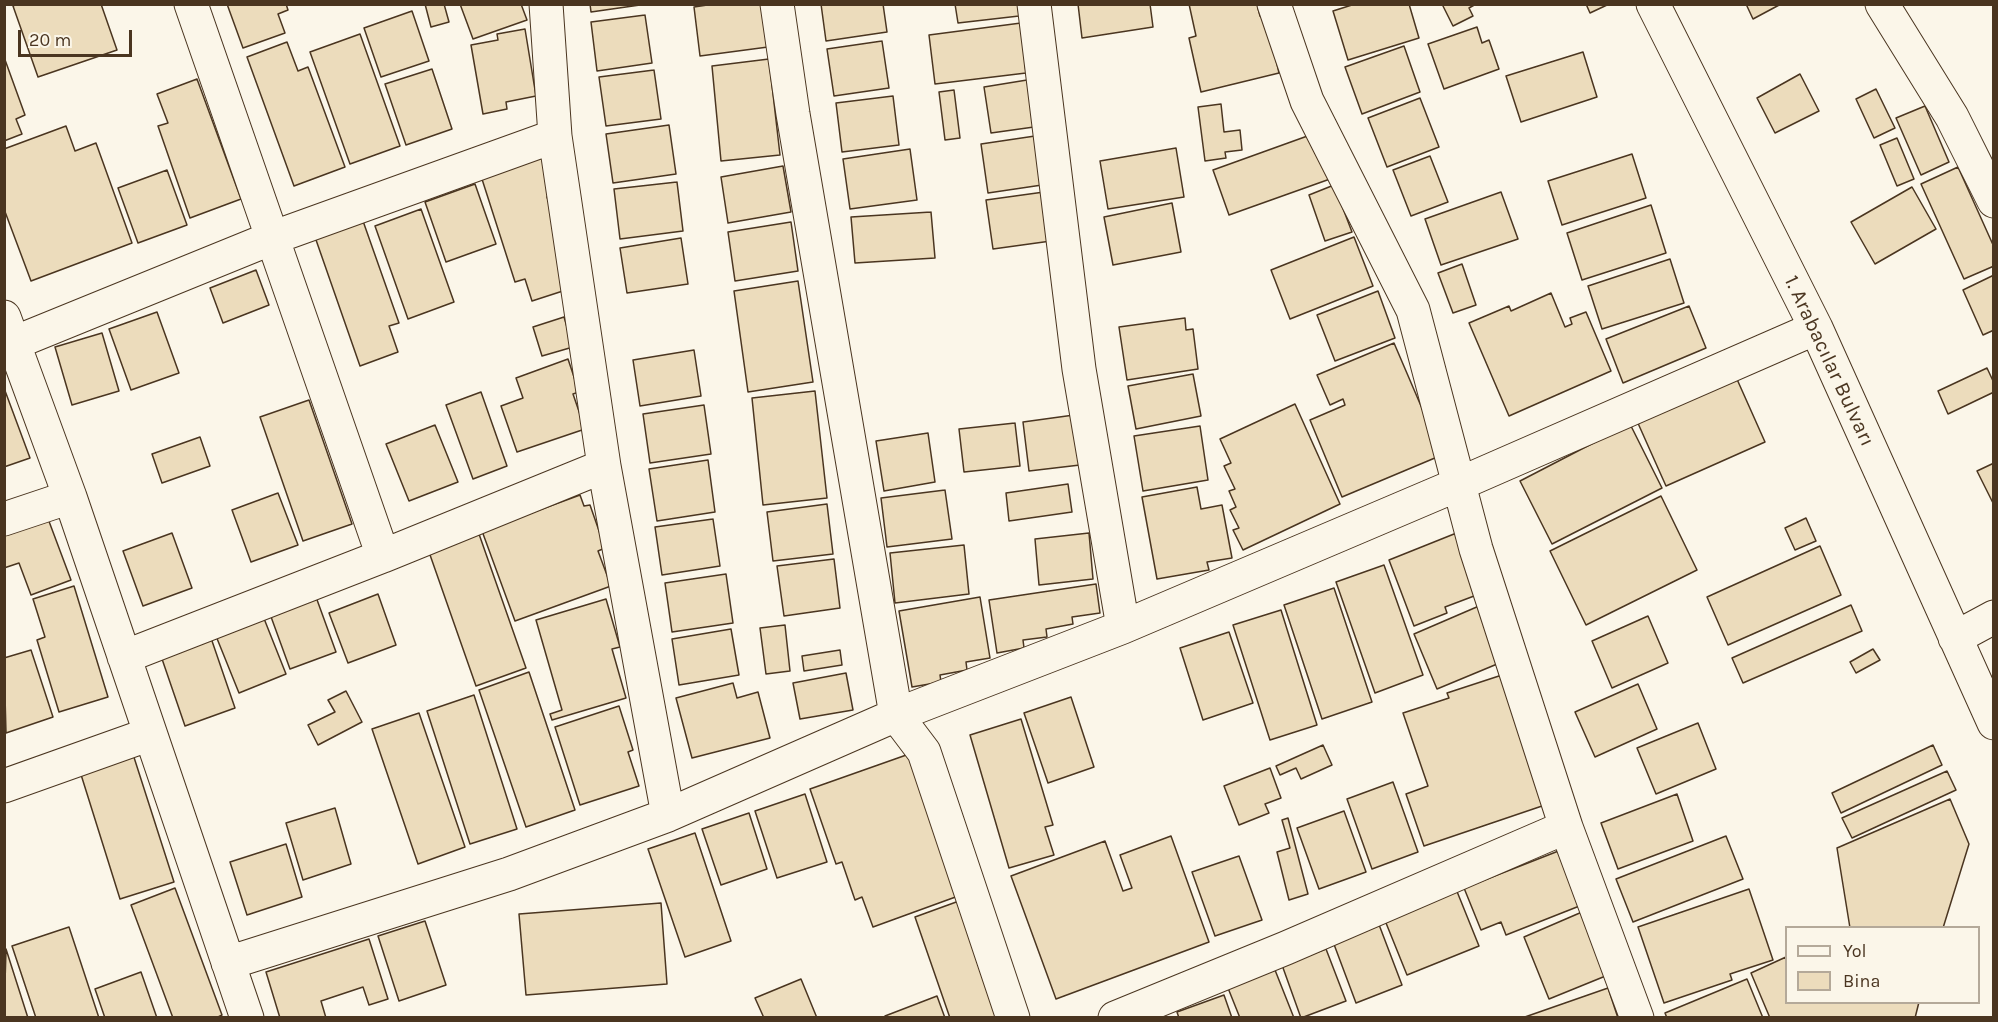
<!DOCTYPE html>
<html>
<head>
<meta charset="utf-8">
<style>
	body { margin:0 }
	#map { position:relative; width:1998px; height:1022px; overflow:hidden; background:#fbf6e9; font-family:Karla,sans-serif }
	canvas { display:block }
	.frame { position:absolute; inset:0; border:6px solid #4a3520; pointer-events:none }
	.legend { position:absolute; left:1785px; top:926px; width:195px; height:78px; box-sizing:border-box; background:#fbf6e9; border:2px solid #b4a999; margin:0; padding:8px 10px; list-style:none; font-size:18px; color:#4a3520 }
	.legend li { display:flex; align-items:center; gap:12px; height:30px }
	.legend b { width:30px; border:2px solid #b4a999 }
	.scale { position:absolute; left:18px; top:30px; width:114px; height:27px; box-sizing:border-box; border:3px solid #4a3520; border-top:0; padding-left:8px; font-size:18px; line-height:21px; white-space:nowrap; color:#4a3520; -webkit-text-stroke:4px #fbf6e9; paint-order:stroke }
</style>
</head>
<body>
<div id="map">
<canvas width="1998" height="1022"></canvas>
<div class="frame"></div>
<ul class="legend">
<li><b style="height:8px;background:#fbf6e9"></b>Yol</li>
<li><b style="height:16px;background:#ecdcbc"></b>Bina</li>
</ul>
<div class="scale">20 m</div>
</div>
<script>
const context = document.querySelector('canvas').getContext('2d');
context.lineJoin = 'round';
function paint(path, color) { context.fillStyle = color; context.fill(path, 'evenodd'); }
const poly = rows => new Path2D(rows.map(r => 'M' + r).join(''));
function trace(path, color, width, dash) { context.strokeStyle = color; context.lineWidth = width; context.lineCap = dash ? 'butt' : 'round'; context.setLineDash(dash || []); context.stroke(path); }
function write(font, color, halo, rows, align = 'center') {
  context.font = font + ' Karla,sans-serif'; context.lineWidth = 4.5; context.setLineDash([]); context.textBaseline = 'middle'; context.strokeStyle = halo; context.fillStyle = color; for (const [text, x, y, turn = 0] of rows) {
    context.save(); context.translate(x, y); context.rotate((+turn || 0) * Math.PI / 180); context.textAlign = isNaN(turn) ? turn : align; if (halo) context.strokeText(text, 0, 0); context.fillText(text, 0, 0); context.restore();
  }
}
const building = poly([
	[17,4,101,4,117,50,38,77,13,6,17,4],
	[227,4,286,4,288,10,278,14,285,33,243,48,227,4],
	[425,4,444,4,449,22,431,27,425,4],
	[460,4,521,4,527,20,473,39,460,4],
	[590,4,640,4,640,5,591,12,590,4],
	[714,4,762,4,768,47,700,56,694,7,714,4],
	[821,4,883,4,887,32,826,41,821,4],
	[955,4,1018,4,1019,16,958,23,955,4],
	[1078,4,1150,4,1153,27,1082,38,1078,4],
	[1189,4,1257,4,1260,16,1266,15,1279,73,1201,92,1189,38,1196,36,1189,4],
	[1355,4,1409,4,1419,38,1348,60,1333,11,1355,4],
	[1442,4,1476,4,1469,8,1473,16,1453,26,1442,4],
	[1586,4,1607,4,1607,5,1590,13,1586,4],
	[1746,4,1781,4,1753,19,1746,4],
	[412,11,429,61,381,77,364,28,412,11],
	[645,15,652,63,597,71,591,22,645,15],
	[1021,23,1026,73,935,84,929,35,1021,23],
	[1477,27,1482,43,1489,40,1499,69,1444,89,1428,44,1477,27],
	[525,29,536,96,506,102,507,109,483,114,471,45,498,40,497,34,525,29],
	[360,34,400,146,350,164,310,52,360,34],
	[882,41,889,88,834,96,827,49,882,41],
	[287,42,298,71,308,67,345,167,294,186,247,57,287,42],
	[1404,46,1420,92,1362,114,1345,67,1404,46],
	[1583,52,1597,97,1521,122,1506,76,1583,52],
	[4,57,25,115,16,119,22,134,4,141,4,57],
	[769,59,780,155,721,161,712,66,769,59],
	[432,69,452,129,406,145,385,84,432,69],
	[654,70,661,119,606,126,599,77,654,70],
	[1800,74,1819,111,1775,133,1757,98,1800,74],
	[197,79,241,199,190,218,158,126,168,123,157,94,197,79],
	[1027,80,1034,127,991,133,984,87,1027,80],
	[1876,89,1895,128,1874,138,1856,99,1876,89],
	[954,90,960,138,945,140,939,92,954,90],
	[893,96,899,145,842,152,836,103,893,96],
	[1420,98,1439,147,1387,167,1368,118,1420,98],
	[1221,104,1224,132,1240,130,1242,150,1225,152,1226,158,1205,161,1198,107,1221,104],
	[1925,106,1949,162,1921,175,1896,118,1925,106],
	[669,125,676,174,613,183,606,134,669,125],
	[66,126,75,151,96,143,132,243,31,281,4,209,4,149,66,126],
	[1313,134,1330,179,1229,215,1213,170,1313,134],
	[1035,136,1042,185,988,193,981,144,1035,136],
	[1897,138,1914,179,1897,186,1880,145,1897,138],
	[1176,148,1184,197,1108,209,1100,161,1176,148],
	[910,149,917,200,850,209,843,159,910,149],
	[1632,154,1646,198,1562,225,1548,181,1632,154],
	[542,156,555,194,547,197,563,245,569,289,532,301,525,279,515,282,481,176,542,156],
	[1430,156,1448,202,1411,216,1393,170,1430,156],
	[783,166,791,212,728,223,721,177,783,166],
	[1958,167,1994,247,1994,266,1964,279,1921,184,1958,167],
	[167,170,187,225,138,243,118,188,167,170],
	[677,182,683,231,620,239,614,189,677,182],
	[475,184,496,244,446,262,425,202,475,184],
	[1334,185,1352,232,1325,241,1309,195,1334,185],
	[1912,187,1936,229,1875,264,1851,222,1912,187],
	[1044,192,1051,241,993,249,986,200,1044,192],
	[1501,192,1518,239,1441,265,1425,219,1501,192],
	[1172,203,1181,252,1113,265,1104,217,1172,203],
	[1651,205,1666,253,1582,280,1567,233,1651,205],
	[421,209,454,302,408,319,375,226,421,209],
	[931,212,935,258,855,263,851,217,931,212],
	[363,221,399,323,389,326,398,352,360,366,315,237,363,221],
	[791,222,798,271,735,281,728,232,791,222],
	[1354,237,1373,286,1290,319,1271,270,1354,237],
	[681,238,688,284,627,293,620,248,681,238],
	[1670,259,1684,303,1602,329,1588,286,1670,259],
	[1462,264,1476,305,1453,313,1438,273,1462,264],
	[256,270,269,305,223,323,210,288,256,270],
	[1994,275,1994,330,1983,335,1963,290,1994,275],
	[798,281,813,382,748,392,734,291,798,281],
	[1378,291,1395,338,1335,361,1317,315,1378,291],
	[1551,293,1565,327,1572,324,1570,318,1586,312,1611,371,1509,416,1469,323,1509,306,1511,311,1551,293],
	[1689,306,1706,348,1623,383,1606,339,1689,306],
	[157,312,179,373,131,390,109,329,157,312],
	[564,317,573,347,542,356,533,327,564,317],
	[1185,318,1186,330,1193,329,1198,369,1127,380,1119,327,1185,318],
	[102,333,119,391,72,405,55,347,102,333],
	[1394,343,1442,455,1342,497,1310,420,1345,405,1343,399,1330,405,1317,375,1394,343],
	[694,350,701,396,640,406,633,360,694,350],
	[568,359,579,392,573,394,585,429,517,452,501,406,523,398,516,378,568,359],
	[1987,368,1994,383,1994,392,1948,414,1938,391,1987,368],
	[1193,374,1201,416,1136,429,1128,386,1193,374],
	[1736,377,1765,442,1666,486,1637,421,1736,377],
	[4,388,30,458,4,467,4,388],
	[815,391,827,498,763,505,752,398,815,391],
	[481,392,507,466,473,479,446,405,481,392],
	[309,400,352,524,303,541,260,417,309,400],
	[1295,404,1340,504,1243,550,1233,530,1239,528,1230,510,1236,507,1229,491,1235,489,1224,466,1231,463,1220,439,1295,404],
	[704,405,711,454,650,463,643,414,704,405],
	[1074,415,1080,465,1029,471,1023,422,1074,415],
	[1015,423,1020,466,964,472,959,429,1015,423],
	[1630,424,1662,488,1552,544,1520,481,1630,424],
	[435,425,458,482,409,501,386,444,435,425],
	[1200,426,1208,480,1143,491,1134,436,1200,426],
	[928,433,935,482,884,491,876,441,928,433],
	[200,437,210,466,162,483,152,454,200,437],
	[708,460,715,512,657,521,649,469,708,460],
	[1994,463,1994,505,1977,471,1994,463],
	[1068,484,1072,512,1009,521,1006,493,1068,484],
	[1197,487,1201,509,1222,505,1232,558,1207,562,1209,570,1157,579,1142,497,1197,487],
	[945,490,952,539,887,547,881,498,945,490],
	[278,493,298,545,251,562,232,510,278,493],
	[580,495,584,506,590,505,605,548,598,551,611,586,515,621,482,531,580,495],
	[1661,496,1697,570,1586,625,1550,551,1661,496],
	[827,504,833,554,773,561,767,512,827,504],
	[44,508,71,580,31,595,19,563,4,568,4,522,44,508],
	[1806,518,1816,541,1795,550,1785,528,1806,518],
	[713,519,720,566,662,575,655,527,713,519],
	[1459,532,1482,593,1445,607,1447,613,1414,626,1389,560,1459,532],
	[172,533,192,588,143,606,123,551,172,533],
	[1089,533,1093,579,1039,585,1035,539,1089,533],
	[479,534,526,668,476,686,429,552,479,534],
	[964,545,969,594,895,603,890,553,964,545],
	[1820,546,1841,595,1728,645,1707,597,1820,546],
	[834,559,840,608,784,616,777,566,834,559],
	[1384,565,1423,675,1375,693,1336,582,1384,565],
	[726,574,733,623,672,632,665,583,726,574],
	[1096,584,1100,613,1072,617,1073,624,1046,629,1047,637,1023,640,1024,648,997,653,989,600,1096,584],
	[74,586,108,697,59,712,37,640,45,637,33,599,74,586],
	[1334,588,1372,702,1322,719,1284,605,1334,588],
	[378,594,396,645,348,663,329,613,378,594],
	[316,597,336,652,290,669,270,614,316,597],
	[980,597,990,658,966,662,967,670,940,675,941,682,912,687,899,611,980,597],
	[606,599,620,647,612,649,626,698,552,720,550,714,562,710,536,620,606,599],
	[1851,605,1862,631,1743,683,1732,658,1851,605],
	[1479,606,1502,662,1437,689,1414,634,1479,606],
	[1281,610,1317,725,1270,740,1233,625,1281,610],
	[263,616,286,674,239,693,216,636,263,616],
	[1648,616,1668,663,1612,688,1592,641,1648,616],
	[785,625,790,671,766,674,760,628,785,625],
	[731,629,739,675,679,685,672,639,731,629],
	[1229,632,1253,703,1203,720,1180,648,1229,632],
	[211,638,235,708,185,726,161,656,211,638],
	[1873,649,1880,660,1856,673,1850,662,1873,649],
	[31,650,53,717,6,733,4,658,31,650],
	[840,650,842,665,804,671,802,656,840,650],
	[529,672,575,810,526,827,479,690,529,672],
	[846,673,853,710,800,719,793,683,846,673],
	[1502,675,1545,805,1424,846,1406,794,1428,786,1403,713,1449,698,1447,693,1502,675],
	[733,683,737,698,758,692,770,738,692,758,676,698,733,683],
	[1638,684,1657,729,1595,757,1575,712,1638,684],
	[346,691,362,722,318,745,308,725,335,712,328,700,346,691],
	[474,695,517,829,470,844,427,711,474,695],
	[1071,697,1094,767,1048,783,1024,713,1071,697],
	[619,706,633,750,628,752,639,786,580,805,555,727,619,706],
	[419,713,465,847,418,864,372,729,419,713],
	[1021,719,1053,825,1045,827,1054,855,1009,868,970,735,1021,719],
	[1698,723,1716,769,1656,794,1637,748,1698,723],
	[1323,745,1332,765,1301,779,1296,768,1280,775,1276,766,1323,745],
	[1933,745,1942,765,1841,813,1832,793,1933,745],
	[131,748,174,882,120,899,78,765,131,748],
	[912,753,961,895,873,927,862,897,855,900,842,862,836,864,810,789,912,753],
	[1270,768,1281,798,1265,804,1269,813,1239,825,1224,786,1270,768],
	[1947,771,1956,790,1852,838,1842,818,1947,771],
	[1393,782,1418,852,1372,869,1347,799,1393,782],
	[805,794,827,862,777,878,755,811,805,794],
	[1677,794,1693,841,1618,869,1601,823,1677,794],
	[1950,799,1969,844,1943,928,1850,928,1837,848,1950,799],
	[335,808,351,864,303,880,286,823,335,808],
	[1344,811,1366,872,1319,889,1297,828,1344,811],
	[749,813,767,869,721,885,702,829,749,813],
	[1288,818,1308,894,1289,900,1277,852,1290,848,1282,820,1288,818],
	[695,833,731,941,685,957,648,849,695,833],
	[1171,836,1209,942,1056,999,1011,876,1105,841,1123,891,1132,888,1120,855,1171,836],
	[1726,836,1743,879,1633,922,1616,879,1726,836],
	[286,844,302,897,247,915,230,862,286,844],
	[1561,850,1582,905,1506,935,1501,922,1481,930,1464,888,1561,850],
	[1239,856,1262,920,1215,936,1192,872,1239,856],
	[175,888,222,1015,216,1018,173,1018,131,905,175,888],
	[1456,889,1479,946,1407,975,1384,918,1456,889],
	[1749,889,1773,960,1730,974,1732,980,1664,1003,1638,927,1749,889],
	[959,901,999,1018,950,1018,915,917,959,901],
	[661,903,667,984,526,995,519,914,661,903],
	[1582,912,1608,975,1549,999,1524,937,1582,912],
	[425,921,446,985,399,1001,378,936,425,921],
	[1378,922,1402,985,1356,1003,1332,939,1378,922],
	[69,927,99,1018,36,1018,12,946,69,927],
	[369,939,388,999,369,1005,363,987,321,1001,326,1018,280,1018,266,972,369,939],
	[6,949,28,1018,4,1018,6,949],
	[1326,949,1346,1001,1301,1018,1282,965,1326,949],
	[1786,957,1786,1002,1919,1002,1915,1018,1770,1018,1751,973,1786,957],
	[1275,970,1294,1018,1240,1018,1228,988,1275,970],
	[141,972,157,1018,105,1018,95,989,141,972],
	[801,979,817,1018,764,1018,755,998,801,979],
	[1747,979,1763,1018,1667,1018,1665,1013,1747,979],
	[1608,988,1618,1018,1522,1018,1608,988],
	[1224,995,1232,1018,1179,1018,1177,1012,1224,995],
	[937,996,945,1018,886,1018,885,1016,937,996]
]);
paint(building, '#ecdcbc');
trace(building, '#4a3520', 1.5);
const minor = poly([
	[546,4,555,136],
	[777,4,793,114,896,715,924,752,1013,1018],
	[1274,4,1307,101,1413,310,1476,549,1566,827],
	[1653,4,1816,328,1994,723],
	[1882,4,1952,117,1994,201],
	[4,317,70,497],
	[14,343,272,238,555,136,604,466,383,556],
	[604,466,668,815],
	[4,519,70,497,247,1018],
	[1123,627,1459,484,1816,328],
	[1955,638,1994,617],
	[124,657,383,556,191,4],
	[4,786,150,734],
	[228,963,509,874,668,815,896,715,1123,627,1079,369,1034,4],
	[1115,1018,1286,948,1566,827,1637,1018]
]);
trace(minor, '#4a3520', 35);
trace(minor, '#fbf6e9', 33);
write('21px', '#4a3520', '#fbf6e9', [
	["1. Arabacılar Bulvarı",1829,361,65]
]);
</script>
</body>
</html>
